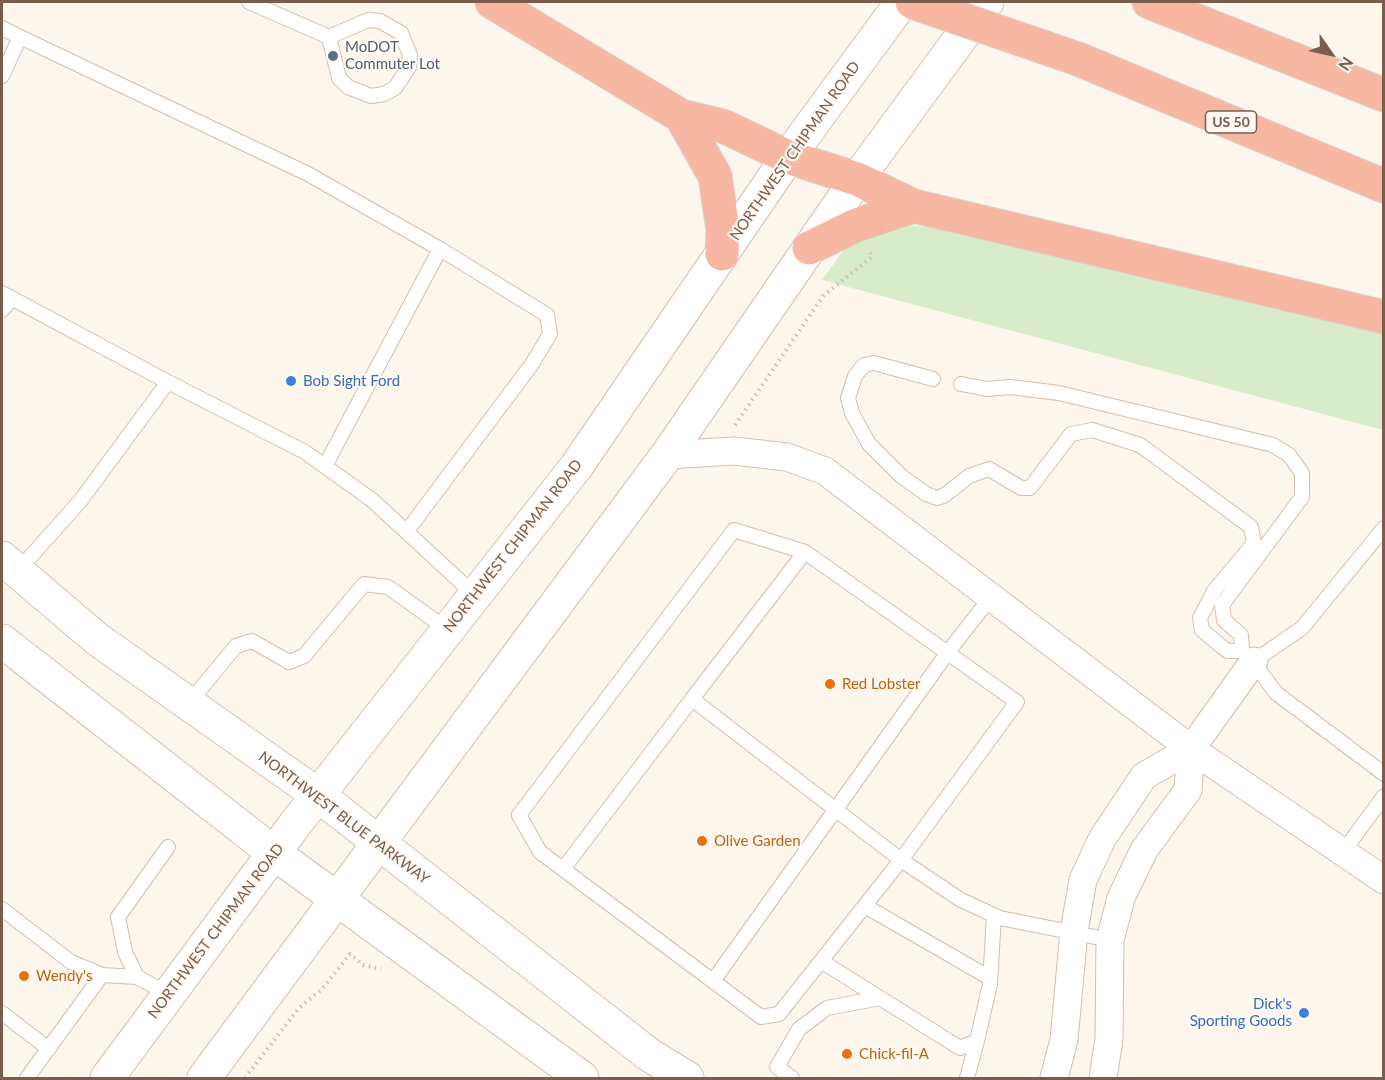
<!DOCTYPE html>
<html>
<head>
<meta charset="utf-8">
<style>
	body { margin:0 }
	#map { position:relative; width:1385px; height:1080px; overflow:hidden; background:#fdf6ec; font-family:Lato,sans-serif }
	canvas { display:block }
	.frame { position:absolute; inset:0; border:3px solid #7a5c4d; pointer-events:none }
	.north { position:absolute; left:1301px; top:24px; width:60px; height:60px; -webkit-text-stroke:4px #fffaf3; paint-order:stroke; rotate:124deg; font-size:16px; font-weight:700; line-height:24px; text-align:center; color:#7a5c4d }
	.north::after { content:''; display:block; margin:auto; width:21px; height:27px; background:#7a5c4d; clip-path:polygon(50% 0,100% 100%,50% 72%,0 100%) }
</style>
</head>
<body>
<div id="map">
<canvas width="1385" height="1080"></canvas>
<div class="frame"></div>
<div class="north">N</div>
</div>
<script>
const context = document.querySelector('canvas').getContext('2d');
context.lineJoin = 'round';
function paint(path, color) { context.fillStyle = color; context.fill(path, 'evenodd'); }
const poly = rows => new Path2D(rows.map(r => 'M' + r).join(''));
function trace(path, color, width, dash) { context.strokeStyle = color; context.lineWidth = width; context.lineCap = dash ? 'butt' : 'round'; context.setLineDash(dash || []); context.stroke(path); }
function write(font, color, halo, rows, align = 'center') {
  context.font = font + ' Lato,sans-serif'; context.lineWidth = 4.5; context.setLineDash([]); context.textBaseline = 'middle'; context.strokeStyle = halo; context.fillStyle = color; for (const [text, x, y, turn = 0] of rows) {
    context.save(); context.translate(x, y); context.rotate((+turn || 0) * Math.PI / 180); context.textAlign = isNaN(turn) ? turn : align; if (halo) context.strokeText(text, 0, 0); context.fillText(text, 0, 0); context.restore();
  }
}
paint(poly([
	[907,225,945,228,1190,289,1383,333,1383,430,822,280,851,240]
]), '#d8ecc9');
const lane = poly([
	[249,2,329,37],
	[368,20,380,21,401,33,410,55,409,67,395,88,384,94,371,96,348,87,339,78,329,37,368,20],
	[2,28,20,37],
	[2,76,20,37,308,174,440,249,325,466],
	[2,293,168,382],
	[2,310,12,299],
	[933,379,874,363,864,365,855,376,848,398,852,413,869,444,901,476,926,494,937,498,945,495,969,476,989,469,1021,488,1030,488,1071,434,1092,430,1140,445,1251,527,1254,543,1214,591,1200,618,1202,630,1222,647,1228,651,1242,651,1241,635,1224,620,1222,605,1302,497,1302,473,1289,455,1273,445,1059,393,1010,387,987,389,961,384],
	[407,531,532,364,550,334,547,315,440,249],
	[805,552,1017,702,901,860,779,1014,761,1017,540,852,519,815,734,530,805,552,692,699,901,860,961,900,1000,918,1110,940],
	[17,572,81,500,168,382,305,452,372,500,475,595],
	[1250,658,1276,693,1384,774],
	[1254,661,1302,628,1384,528],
	[188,704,236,646,252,641,289,662,304,656,364,584,388,587,448,630],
	[1343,852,1384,796],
	[563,869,692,699],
	[865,906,990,978],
	[2,909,71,962,102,975,137,977,169,994],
	[821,961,960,1048,977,1041,990,984,994,915],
	[137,977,125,952,118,917,168,847],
	[713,981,948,652,991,597],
	[2,1013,49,1049],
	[27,1078,102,975],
	[792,1078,777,1067,799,1029,827,1008,880,998],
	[967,1078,977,1041]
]);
const street = poly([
	[667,455,734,451,787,457,825,471,1191,749,1384,880],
	[1054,1078,1064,1040,1074,931,1083,880,1102,839,1144,776,1191,749,1254,661],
	[1103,1078,1109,1039,1110,940,1121,898,1144,850,1188,790,1191,749]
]);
const secondary = poly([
	[2,558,97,639,318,795,648,1054,687,1078],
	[2,641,274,853,582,1078],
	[107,1078,296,823,576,467,788,157,902,2],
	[204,1078,667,455,857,179,987,2]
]);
const highway = poly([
	[492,2,681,116,723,126,788,157,857,179,914,206,1384,317],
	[1149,2,1384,95],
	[1078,59,1384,186],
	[681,116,715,176,723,230,722,254],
	[809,248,854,226,914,206]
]);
trace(lane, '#d1beb0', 16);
trace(street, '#d1beb0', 29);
trace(secondary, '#d6c0b0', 35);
trace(highway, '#dad1cd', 35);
trace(poly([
	[735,425,823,296,872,257,869,250],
	[245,1078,299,1008,322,989,350,954,363,965,381,969]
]), '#d9b8a5', 4, [1.5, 4.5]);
trace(lane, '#fff', 14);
trace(street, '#fff', 27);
trace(secondary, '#fff', 33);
trace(highway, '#f7b7a3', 33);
const highwayBridge = poly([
	[912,2,1078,59]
]);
trace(highwayBridge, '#dad1cd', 35, []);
trace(highwayBridge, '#f7b7a3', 33);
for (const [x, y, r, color] of [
	[333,56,6,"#5c6f8a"],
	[291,381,6,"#3f7fe0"],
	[830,684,6,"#e8710a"],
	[702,841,6,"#e8710a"],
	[24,976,6,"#e8710a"],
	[1304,1013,6,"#3f7fe0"],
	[847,1054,6,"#e8710a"]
]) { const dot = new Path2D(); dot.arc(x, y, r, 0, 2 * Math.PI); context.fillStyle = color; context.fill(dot); trace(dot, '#fffaf3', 2); }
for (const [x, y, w] of [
	[1231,122,51]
]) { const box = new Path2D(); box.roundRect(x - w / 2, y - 11, w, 22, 4.5); context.fillStyle = '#fffaf3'; context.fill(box); trace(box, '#7a5c4d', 1.5); }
write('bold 14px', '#7a5c4d', null, [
	["US 50",1231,122]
]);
write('15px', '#4e5e75', '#fffaf3', [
	["MoDOT",345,47],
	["Commuter Lot",345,64]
], 'left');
write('15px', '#7a5c4d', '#fffaf3', [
	["NORTHWEST CHIPMAN ROAD",795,151,-55],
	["NORTHWEST CHIPMAN ROAD",513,546,-52],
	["NORTHWEST BLUE PARKWAY",344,818,37],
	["NORTHWEST CHIPMAN ROAD",216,931,-53]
]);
write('15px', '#366cbe', '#fffaf3', [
	["Bob Sight Ford",303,381],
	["Dick's",1292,1004,"right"],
	["Sporting Goods",1292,1021,"right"]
], 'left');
write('15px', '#c56008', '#fffaf3', [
	["Red Lobster",842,684],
	["Olive Garden",714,841],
	["Wendy's",36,976],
	["Chick-fil-A",859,1054]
], 'left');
</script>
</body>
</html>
